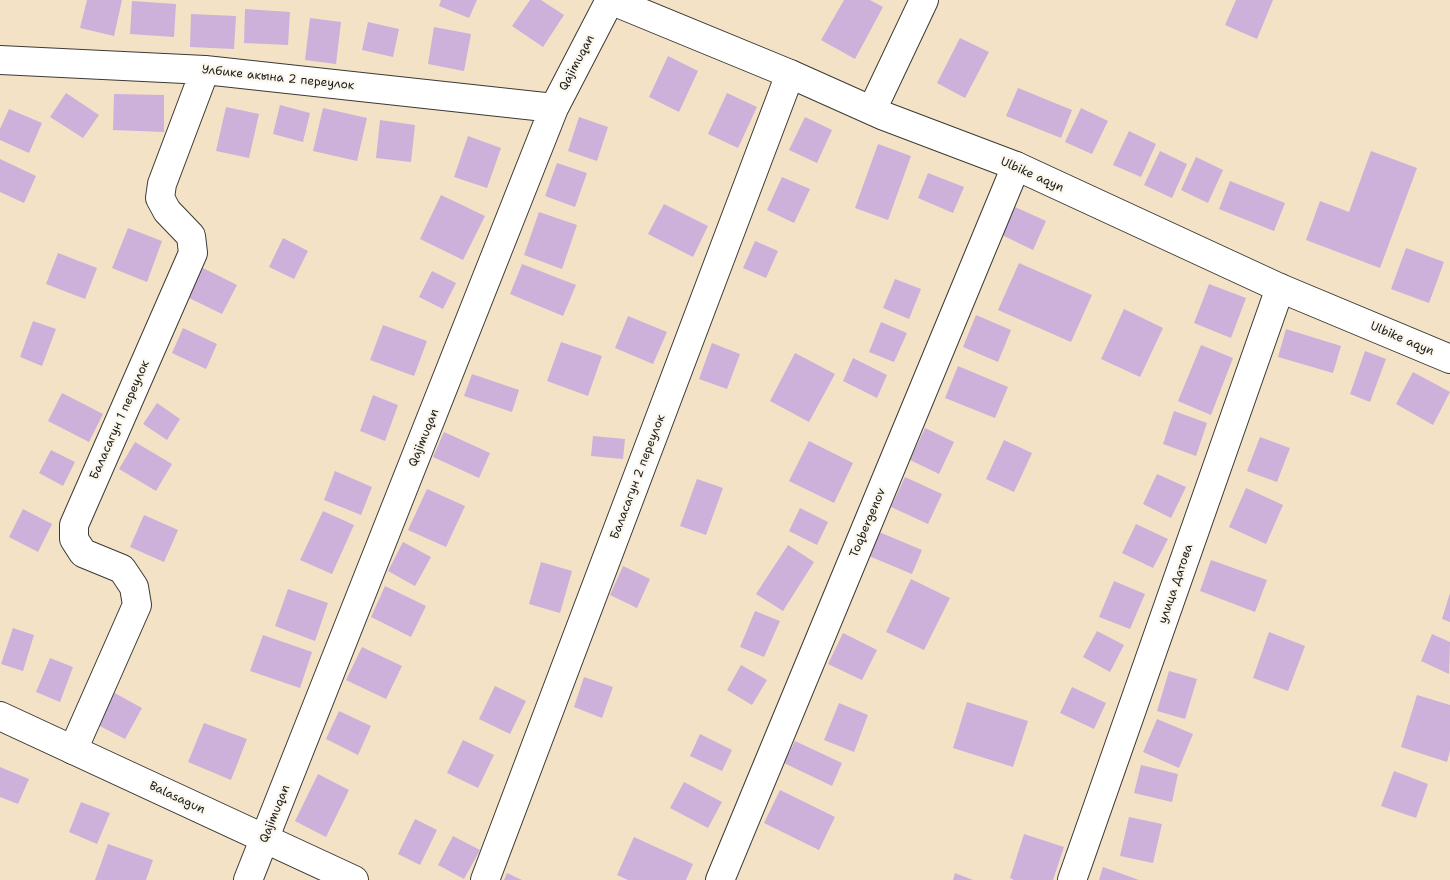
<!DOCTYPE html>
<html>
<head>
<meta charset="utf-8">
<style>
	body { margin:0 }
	canvas { display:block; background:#f3e2c5 }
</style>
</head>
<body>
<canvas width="1450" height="880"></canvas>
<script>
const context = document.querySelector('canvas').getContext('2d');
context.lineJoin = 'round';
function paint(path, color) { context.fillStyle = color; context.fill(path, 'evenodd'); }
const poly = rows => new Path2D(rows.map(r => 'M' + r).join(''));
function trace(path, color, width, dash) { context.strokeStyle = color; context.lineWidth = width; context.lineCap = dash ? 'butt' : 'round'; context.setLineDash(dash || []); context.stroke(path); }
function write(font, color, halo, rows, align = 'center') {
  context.font = font + ' "Shantell Sans",sans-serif'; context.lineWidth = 4.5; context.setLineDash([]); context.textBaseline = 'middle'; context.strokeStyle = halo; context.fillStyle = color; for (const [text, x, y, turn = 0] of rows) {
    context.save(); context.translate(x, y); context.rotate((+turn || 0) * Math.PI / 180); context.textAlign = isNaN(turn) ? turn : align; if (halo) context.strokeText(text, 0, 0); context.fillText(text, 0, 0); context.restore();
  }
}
paint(poly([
	[87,0,122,0,114,36,80,28],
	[441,0,477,0,469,18,439,6],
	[530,0,541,0,564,15,543,47,512,26],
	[844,0,870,0,883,7,855,59,821,40],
	[1236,0,1273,0,1257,39,1225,25],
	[132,1,176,4,174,37,130,34],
	[245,9,290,12,288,45,244,43],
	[191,14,236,16,234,49,190,47],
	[310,18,341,22,336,64,305,60],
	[368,22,399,29,393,57,362,50],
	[434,27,471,34,464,71,428,64],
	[960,38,989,52,965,98,937,83],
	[668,56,698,71,679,112,649,97],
	[1018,88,1072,110,1061,138,1006,116],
	[66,93,99,115,83,138,50,117],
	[727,93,757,107,738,148,708,134],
	[114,94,164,95,164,132,113,130],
	[280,105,310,113,303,142,273,134],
	[226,107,259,114,249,158,216,151],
	[323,108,367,118,357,161,313,151],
	[1081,108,1108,121,1092,154,1065,142],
	[9,109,42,123,29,153,0,140,0,129],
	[579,117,608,127,597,161,568,151],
	[805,117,832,130,817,163,789,150],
	[380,120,415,125,411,162,376,158],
	[1129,131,1156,144,1141,177,1113,165],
	[468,136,501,148,487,188,454,177],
	[878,144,911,156,888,220,855,208],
	[1160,151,1187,164,1172,198,1144,185],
	[1371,151,1417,168,1380,268,1306,240,1320,201,1349,212],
	[1196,157,1223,170,1208,203,1181,190],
	[0,159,36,176,24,203,0,192],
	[557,163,587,173,575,207,545,196],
	[928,173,964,187,953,213,918,198],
	[782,177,810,189,794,223,767,210],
	[1230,181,1285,203,1274,231,1219,209],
	[441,195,485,216,463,260,420,239],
	[664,204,708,226,693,257,648,234],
	[1015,207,1046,221,1033,250,1002,235],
	[539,212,577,225,562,269,524,255],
	[128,228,162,241,147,282,112,268],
	[283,238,308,251,294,279,269,267],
	[755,241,778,251,766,278,743,268],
	[1406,248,1444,262,1429,303,1391,289],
	[58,253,97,268,85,299,46,284],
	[1019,263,1092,295,1071,342,998,310],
	[522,264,576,285,563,316,510,294],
	[201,267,237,285,222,314,187,297],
	[432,271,456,283,443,309,419,297],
	[895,279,921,289,909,319,883,308],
	[1209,284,1246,298,1231,338,1194,323],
	[1124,309,1163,328,1140,377,1101,359],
	[976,315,1011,330,998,362,963,347],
	[628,316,667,332,653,364,615,348],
	[33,321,56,329,42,366,20,357],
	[881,322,907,333,894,362,869,352],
	[383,325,427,341,414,376,370,360],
	[183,328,217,344,206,369,172,353],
	[1286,329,1341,346,1333,373,1278,357],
	[561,342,602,356,588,396,547,381],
	[712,343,740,354,727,389,699,379],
	[1201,345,1233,358,1211,415,1178,401],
	[1365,351,1386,359,1370,402,1350,394],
	[795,353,835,374,809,422,770,401],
	[853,358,887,375,877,398,843,381],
	[958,366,1008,387,995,418,945,398],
	[1413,372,1450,392,1433,425,1396,404],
	[472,374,519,390,512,412,464,396],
	[62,393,103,414,89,442,48,421],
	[373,395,398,405,385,441,360,431],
	[157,403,180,419,167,440,143,424],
	[1174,411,1207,423,1196,456,1163,444],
	[925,428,954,442,939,474,910,460],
	[444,432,490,453,479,478,433,457],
	[593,436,625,439,623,459,591,456],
	[1260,437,1290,448,1277,482,1247,471],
	[1004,440,1032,453,1014,492,986,479],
	[809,441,853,463,834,503,789,481],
	[135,442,172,464,156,491,119,469],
	[51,450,75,462,63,486,39,473],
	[335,471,372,487,361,515,324,500],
	[1157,474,1186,487,1171,518,1143,504],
	[905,477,942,494,928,524,891,507],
	[697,479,723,488,706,535,680,526],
	[1246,488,1283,505,1266,544,1229,527],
	[427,489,465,506,446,547,408,530],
	[800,508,828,522,817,545,789,531],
	[23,509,52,524,38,552,9,537],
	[323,511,354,525,332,574,300,560],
	[144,515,178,530,164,562,130,547],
	[1136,524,1168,539,1153,568,1122,553],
	[879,532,922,550,912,574,869,556],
	[403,542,431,557,415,586,388,571],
	[788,545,814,562,783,611,756,594],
	[1211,560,1267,580,1255,612,1200,591],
	[541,562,572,571,560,613,529,604],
	[623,566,650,579,637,608,610,595],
	[911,579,950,598,924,650,886,632],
	[1114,581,1145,594,1130,629,1099,617],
	[385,586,426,606,411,637,371,617],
	[288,589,328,603,315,641,275,626],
	[1450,593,1450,622,1442,619],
	[755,611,780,621,764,657,740,647],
	[13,628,34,635,23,671,1,664],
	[1097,631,1124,645,1110,672,1083,657],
	[1269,632,1305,646,1288,691,1253,678],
	[843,633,877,650,862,680,828,664],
	[1432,634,1450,642,1449,674,1421,661],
	[263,635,312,652,300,688,250,671],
	[362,647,402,666,386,699,346,680],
	[50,658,73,667,60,702,36,692],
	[741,665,767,680,752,705,727,690],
	[1169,671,1197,679,1185,719,1157,711],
	[584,677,613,687,602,718,574,707],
	[495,686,526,701,510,734,479,719],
	[1072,687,1106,703,1094,729,1060,713],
	[111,691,142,708,125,739,94,723],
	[1417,695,1450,705,1450,751,1447,762,1401,747],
	[967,702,1028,721,1013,767,953,748],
	[839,703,868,715,854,752,824,740],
	[339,711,371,726,358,755,326,739],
	[1157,719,1193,734,1179,768,1143,752],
	[204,723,247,739,231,780,188,762],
	[700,734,732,750,722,771,690,756],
	[463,740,494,755,478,788,447,773],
	[795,741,842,763,832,786,784,763],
	[1141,765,1178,774,1172,802,1134,793],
	[0,767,29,779,18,804,0,797],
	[1394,771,1428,784,1416,818,1381,806],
	[318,774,349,790,326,837,295,821],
	[684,782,722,802,708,828,670,808],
	[780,790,835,817,819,850,764,823],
	[81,802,110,813,97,844,69,832],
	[1129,817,1162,824,1153,863,1120,856],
	[415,819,437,830,420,865,398,854],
	[1024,834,1064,847,1053,880,1014,880,1010,878],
	[453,836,480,850,464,879,438,865],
	[634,837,693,864,686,880,628,880,617,875],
	[108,844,153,860,146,880,95,880],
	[1103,867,1139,880,1099,880],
	[507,873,522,880,504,880],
	[955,873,973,880,953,880]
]), '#cdb1db');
const minor = poly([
	[0,60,205,70,554,108],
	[872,110,924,0],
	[73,750,137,605,134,587,122,569,83,553,74,539,74,525,193,253,191,236,167,211,160,198,162,184,205,70],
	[248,880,554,108,610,0],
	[485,880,790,74],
	[720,880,1016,166],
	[1072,880,1280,288]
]);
const tertiary = poly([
	[610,0,790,74,884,116,1016,166,1280,288,1450,359],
	[0,716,354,880]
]);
trace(minor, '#3c3a35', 30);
trace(tertiary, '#3c3a35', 30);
trace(minor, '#fff', 28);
trace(tertiary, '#fff', 28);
write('12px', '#1c1c1c', '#fbf7ec', [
	["Qajimuqan",577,63,-62],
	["Улбике акына 2 переулок",278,78,6],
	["Ulbike aqyn",1032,175,24],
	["Ulbike aqyn",1402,339,23],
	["Баласагун 1 переулок",120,420,-66],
	["Qajimuqan",424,438,-68],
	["Баласагун 2 переулок",638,477,-69],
	["Toqbergenov",868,523,-67],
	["улица Датова",1176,584,-71],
	["Balasagun",177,798,25],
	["Qajimuqan",275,814,-68]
]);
</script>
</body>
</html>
